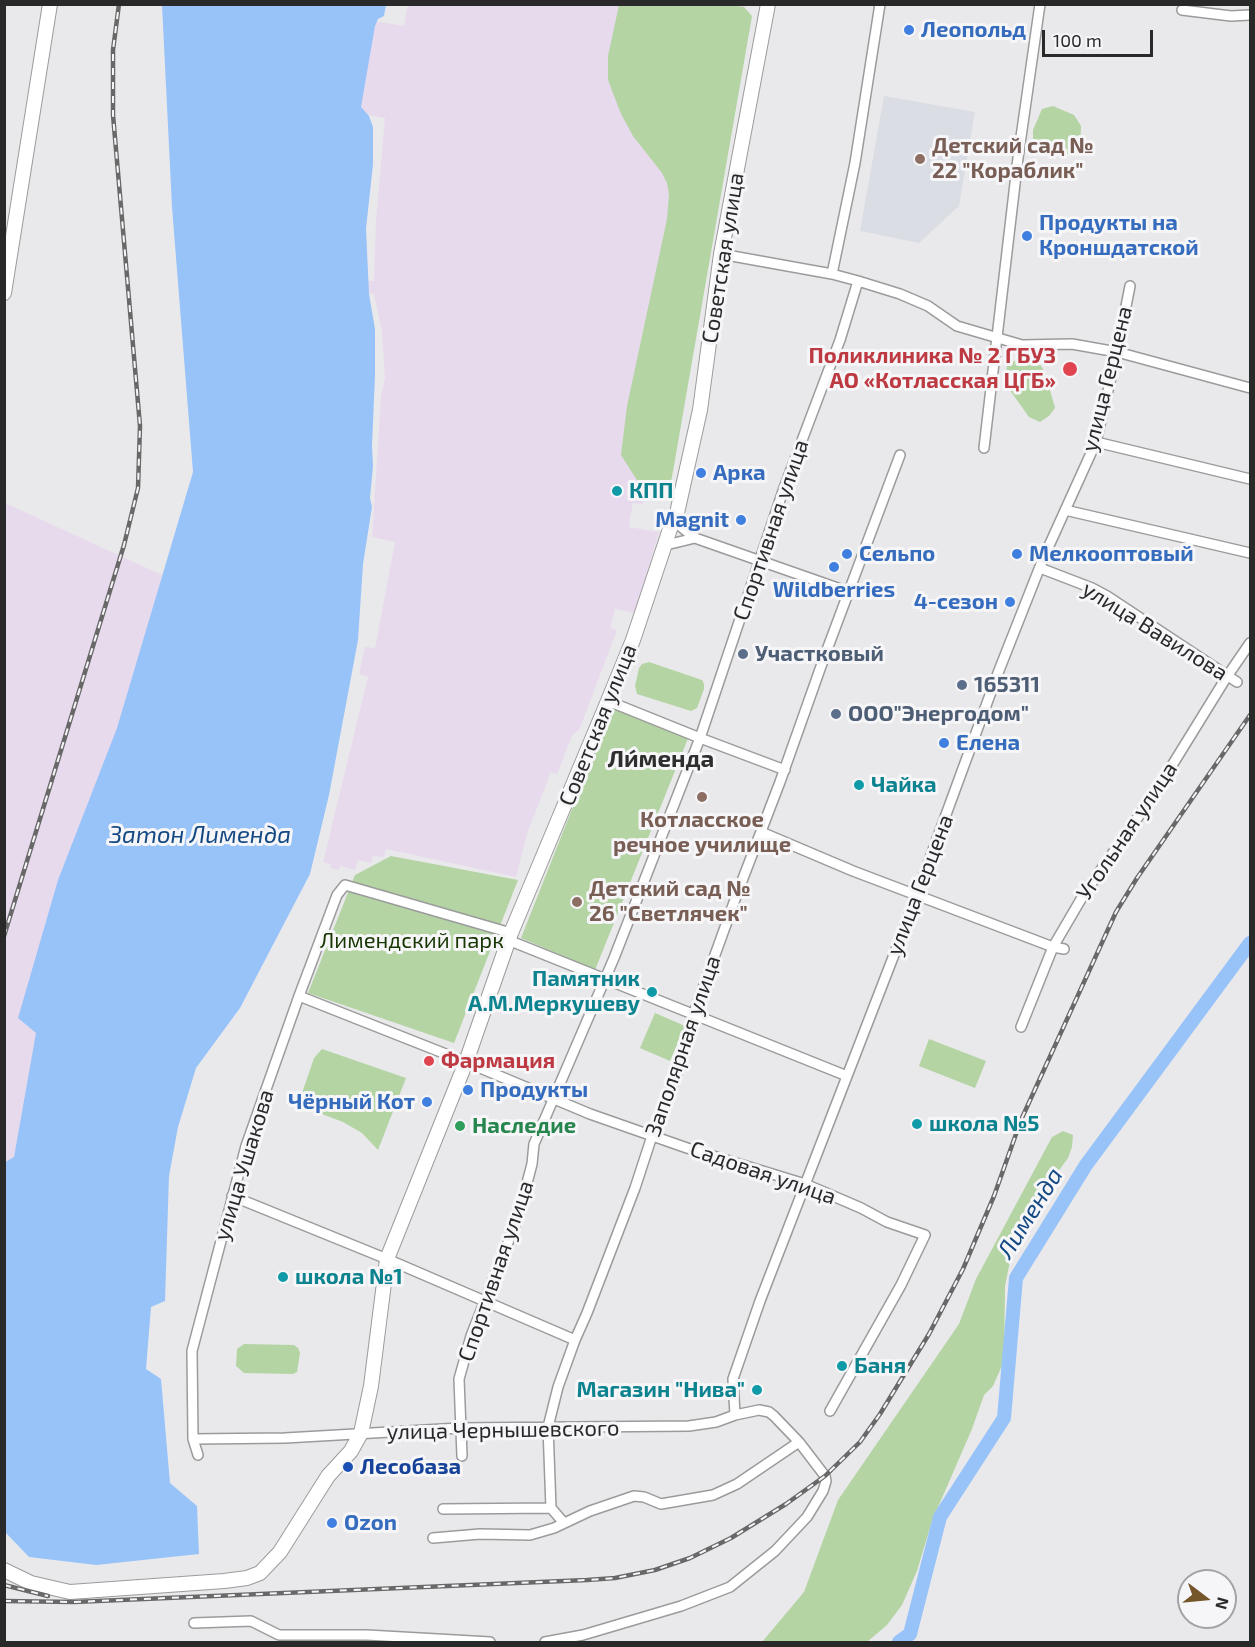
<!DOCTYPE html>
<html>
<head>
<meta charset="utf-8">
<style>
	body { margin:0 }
	#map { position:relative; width:1255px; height:1647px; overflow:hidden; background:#e9e9eb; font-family:"Exo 2",sans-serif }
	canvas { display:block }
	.frame { position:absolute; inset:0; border:6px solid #29292a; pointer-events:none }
	.north { position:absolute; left:1177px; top:1569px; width:60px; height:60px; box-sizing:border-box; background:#f6f6f8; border:2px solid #a4a4a6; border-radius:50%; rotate:106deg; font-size:16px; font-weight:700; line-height:24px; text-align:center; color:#29292a }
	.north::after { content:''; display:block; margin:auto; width:21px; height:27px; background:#75562b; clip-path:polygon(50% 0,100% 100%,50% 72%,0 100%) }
	.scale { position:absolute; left:1042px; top:30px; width:111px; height:27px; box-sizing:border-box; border:3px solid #29292a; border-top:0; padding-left:8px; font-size:18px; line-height:21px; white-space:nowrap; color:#29292a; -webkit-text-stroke:4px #f6f6f8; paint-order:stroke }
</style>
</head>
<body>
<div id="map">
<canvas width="1255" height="1647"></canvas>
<div class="frame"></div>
<div class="north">N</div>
<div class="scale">100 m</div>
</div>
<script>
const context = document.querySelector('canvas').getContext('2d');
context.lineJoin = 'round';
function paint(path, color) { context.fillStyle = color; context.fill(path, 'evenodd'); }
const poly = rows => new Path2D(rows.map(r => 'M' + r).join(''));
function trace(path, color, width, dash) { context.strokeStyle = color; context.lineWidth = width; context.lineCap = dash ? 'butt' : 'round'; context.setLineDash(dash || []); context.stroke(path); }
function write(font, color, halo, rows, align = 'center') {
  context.font = font + ' "Exo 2",sans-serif'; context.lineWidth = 6; context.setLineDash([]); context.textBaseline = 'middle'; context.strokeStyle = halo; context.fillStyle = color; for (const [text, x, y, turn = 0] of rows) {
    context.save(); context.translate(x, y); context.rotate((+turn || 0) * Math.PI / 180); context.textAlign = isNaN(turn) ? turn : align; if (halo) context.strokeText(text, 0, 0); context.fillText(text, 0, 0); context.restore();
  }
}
paint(poly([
	[884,96,975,112,959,206,919,243,860,231]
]), '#dbdde5');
paint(poly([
	[408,4,745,5,643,504,633,503,630,518,629,527,659,532,635,613,615,609,610,628,617,630,580,728,572,736,557,774,551,772,528,831,516,877,386,849,384,857,373,856,371,863,358,860,355,870,340,866,339,870,330,868,331,864,323,862,368,677,359,674,365,647,375,648,395,542,372,537,381,396,385,378,382,332,374,294,348,291,349,279,374,281,376,220,385,118,353,112,369,20,404,26],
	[5,503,162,575,5,1225]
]), '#e8daed');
paint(poly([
	[619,5,727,5,744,7,752,16,672,477,669,488,659,495,648,493,640,485,621,455,627,406,667,219,669,195,667,183,662,173,633,136,621,114,608,80,608,56],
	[1053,106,1074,115,1081,126,1080,150,1062,156,1050,155,1039,151,1033,141,1033,130,1042,109],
	[1028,359,1039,363,1045,372,1055,408,1049,416,1040,422,1029,417,1009,389,1005,378,1007,366,1016,360],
	[649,662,702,680,704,684,704,689,697,708,691,711,637,694,635,686,639,668,642,664],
	[612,708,689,736,595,970,521,938],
	[391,856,518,880,454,1043,308,993,355,875],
	[655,1013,685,1026,670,1061,640,1048],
	[929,1039,986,1061,975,1088,919,1066],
	[322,1049,406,1078,378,1150,362,1133,343,1122,298,1105,314,1058],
	[1063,1131,1073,1135,1072,1147,1068,1158,1021,1223,1010,1261,1005,1286,1004,1361,993,1386,984,1395,972,1429,932,1521,917,1571,902,1605,887,1625,867,1642,762,1642,804,1592,838,1500,959,1324,976,1279,1052,1137],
	[244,1344,294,1345,298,1348,300,1353,297,1372,293,1374,244,1373,236,1366,237,1349]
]), '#b4d4a4');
paint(poly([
	[162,5,386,5,384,16,378,19,375,26,361,107,369,116,373,127,373,164,366,229,369,294,375,329,375,375,372,446,373,466,370,498,372,507,363,564,358,640,329,795,310,874,240,1008,196,1068,178,1127,169,1176,165,1301,151,1307,146,1369,161,1379,170,1483,197,1506,199,1554,96,1565,29,1557,5,1532,4,1163,14,1157,36,1033,18,1018,58,880,117,728,193,472,172,207]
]), '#98c3f9');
trace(poly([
	[899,1642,910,1634,940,1517,1004,1418,1016,1278,1086,1165,1250,943]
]), '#98c3f9', 14);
const street = poly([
	[1182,10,1231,16,1250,15],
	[721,254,832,274,858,281,900,294,928,306,957,326,1022,345,1072,344,1117,352,1250,388],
	[832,274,855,163,880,4],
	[1096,442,1250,479],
	[984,448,1018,158,1040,4],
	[1065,510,1250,553],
	[675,522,695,538,849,592],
	[666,545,695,538],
	[1040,568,1092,588,1107,596,1237,682],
	[608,701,700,738,785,770],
	[761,832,853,871,1053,947,1064,949],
	[508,940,847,1076],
	[299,996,466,1062,590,1114,687,1148,805,1184,861,1208,887,1222,925,1235,901,1285,830,1411],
	[1021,1027,1053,947,1084,894,1155,793,1226,678,1250,643],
	[232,1196,387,1259,575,1340],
	[735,1415,733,1379,760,1301,904,929,998,673,1043,559,1096,442,1117,352,1130,286],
	[193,1439,285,1438,460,1428,689,1426,716,1422,735,1415,759,1410,769,1412,774,1416,799,1442,825,1476,826,1481,823,1491,807,1517,775,1551,730,1587,681,1606,583,1635,545,1642],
	[198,1455,193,1439,192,1351,246,1146,299,996,337,895,345,885,511,933],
	[462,1456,459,1379,471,1336,518,1217,532,1164,534,1144,614,958,700,738,784,488,840,340,858,281],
	[551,1508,548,1427,558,1387,575,1340,587,1313,635,1188,652,1136,680,1066,694,1013,737,894,780,782,825,655,900,455],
	[443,1509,551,1508,564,1523],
	[433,1538,480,1534,530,1535,554,1528,590,1511,634,1496,644,1497,661,1504,713,1495,737,1484,799,1442],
	[194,1623,251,1621,279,1635,367,1635,490,1642]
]);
const primary = poly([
	[4,293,50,4],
	[4,1570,31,1583,70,1592,224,1581,247,1578,260,1573,280,1552,328,1476,351,1451,361,1433,371,1386,387,1259,466,1062,511,933,608,701,633,640,671,526,675,522,700,410,721,254,768,4]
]);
trace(street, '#9b9b9c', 12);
trace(primary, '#9b9b9c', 16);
trace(street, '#fff', 9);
trace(primary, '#fff', 14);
const rail = poly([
	[4,936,124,545,138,488,140,426,113,115,113,50,119,4],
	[4,1585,48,1596],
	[4,1601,74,1602,587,1580,615,1578,655,1570,690,1558,731,1538,786,1504,825,1476,860,1442,880,1414,929,1334,963,1269,994,1196,1021,1120,1116,912,1137,878,1250,715]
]);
trace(rail, '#686869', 4.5);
trace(rail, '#f6f6f8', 2, [7]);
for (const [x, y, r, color] of [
	[909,30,6,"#3f7fe0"],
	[920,159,6,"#8d6e63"],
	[1027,236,6,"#3f7fe0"],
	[1070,369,8,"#e0444e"],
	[701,473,6,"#3f7fe0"],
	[617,491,6,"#0f9aa8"],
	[741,520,6,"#3f7fe0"],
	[847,554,6,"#3f7fe0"],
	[1017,554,6,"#3f7fe0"],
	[834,567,6,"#3f7fe0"],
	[1010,602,6,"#3f7fe0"],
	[743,654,6,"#5c6f8a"],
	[962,685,6,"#5c6f8a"],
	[836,714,6,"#5c6f8a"],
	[944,743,6,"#3f7fe0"],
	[859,785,6,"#0f9aa8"],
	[702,797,6,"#8d6e63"],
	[577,902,6,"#8d6e63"],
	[652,992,6,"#0f9aa8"],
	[429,1061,6,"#e0444e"],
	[468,1090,6,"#3f7fe0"],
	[427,1102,6,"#3f7fe0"],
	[917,1124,6,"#0f9aa8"],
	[460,1126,6,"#2e9e5b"],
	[283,1277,6,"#0f9aa8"],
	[842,1366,6,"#0f9aa8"],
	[757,1390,6,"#0f9aa8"],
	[348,1467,6,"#1a4fb4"],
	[332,1523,6,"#3f7fe0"]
]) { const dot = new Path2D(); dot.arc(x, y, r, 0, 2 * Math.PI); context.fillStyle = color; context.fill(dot); trace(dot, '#f6f6f8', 2); }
write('bold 22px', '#366cbe', '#f6f6f8', [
	["Леопольд",921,30],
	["Продукты на",1039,223],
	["Кроншдатской",1039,248],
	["Арка",713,473],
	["Magnit",729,520,"right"],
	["Сельпо",859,554],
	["Мелкооптовый",1029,554],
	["Wildberries",834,590,"center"],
	["4-сезон",998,602,"right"],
	["Елена",956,743],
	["Продукты",480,1090],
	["Чёрный Кот",415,1102,"right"],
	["Ozon",344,1523]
], 'left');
write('bold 22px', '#785e54', '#f6f6f8', [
	["Детский сад №",932,146],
	["22 \"Кораблик\"",932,171],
	["Котласское",702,820,"center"],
	["речное училище",702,845,"center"],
	["Детский сад №",589,889],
	["26 \"Светлячек\"",589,914]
], 'left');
write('22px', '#29292a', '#f6f6f8', [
	["Советская улица",723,258,-81],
	["улица Герцена",1107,379,-76],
	["Спортивная улица",771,530,-71],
	["улица Вавилова",1155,631,32],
	["Советская улица",598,725,-68],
	["Угольная улица",1127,831,-56],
	["улица Герцена",920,885,-69],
	["Заполярная улица",683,1046,-71],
	["улица Ушакова",244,1165,-73],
	["Садовая улица",763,1173,19],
	["Спортивная улица",496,1271,-71],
	["улица Чернышевского",503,1430,-1]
]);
write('bold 22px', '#be3a42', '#f6f6f8', [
	["Поликлиника № 2 ГБУЗ",1056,356],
	["АО «Котласская ЦГБ»",1056,381],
	["Фармация",441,1061,"left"]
], 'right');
write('bold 22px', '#0d838f', '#f6f6f8', [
	["КПП",629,491],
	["Чайка",871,785],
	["Памятник",640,979,"right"],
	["А.М.Меркушеву",640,1004,"right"],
	["школа №5",929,1124],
	["школа №1",295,1277],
	["Баня",854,1366],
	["Магазин \"Нива\"",745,1390,"right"]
], 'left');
write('bold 22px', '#4e5e75', '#f6f6f8', [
	["Участковый",755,654],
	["165311",974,685],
	["ООО\"Энергодом\"",848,714]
], 'left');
write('22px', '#173602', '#f6f6f8', [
	["Лимендский парк",412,941]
]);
write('bold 22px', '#27864d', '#f6f6f8', [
	["Наследие",472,1126]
], 'left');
write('bold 22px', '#164399', '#f6f6f8', [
	["Лесобаза",360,1467]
], 'left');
write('bold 24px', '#2e2e2f', '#f6f6f8', [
	["Ли́менда",661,759]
]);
write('italic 24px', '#144984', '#f6f6f8', [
	["Затон Лименда",200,835],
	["Лименда",1030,1213,-58]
]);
</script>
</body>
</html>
